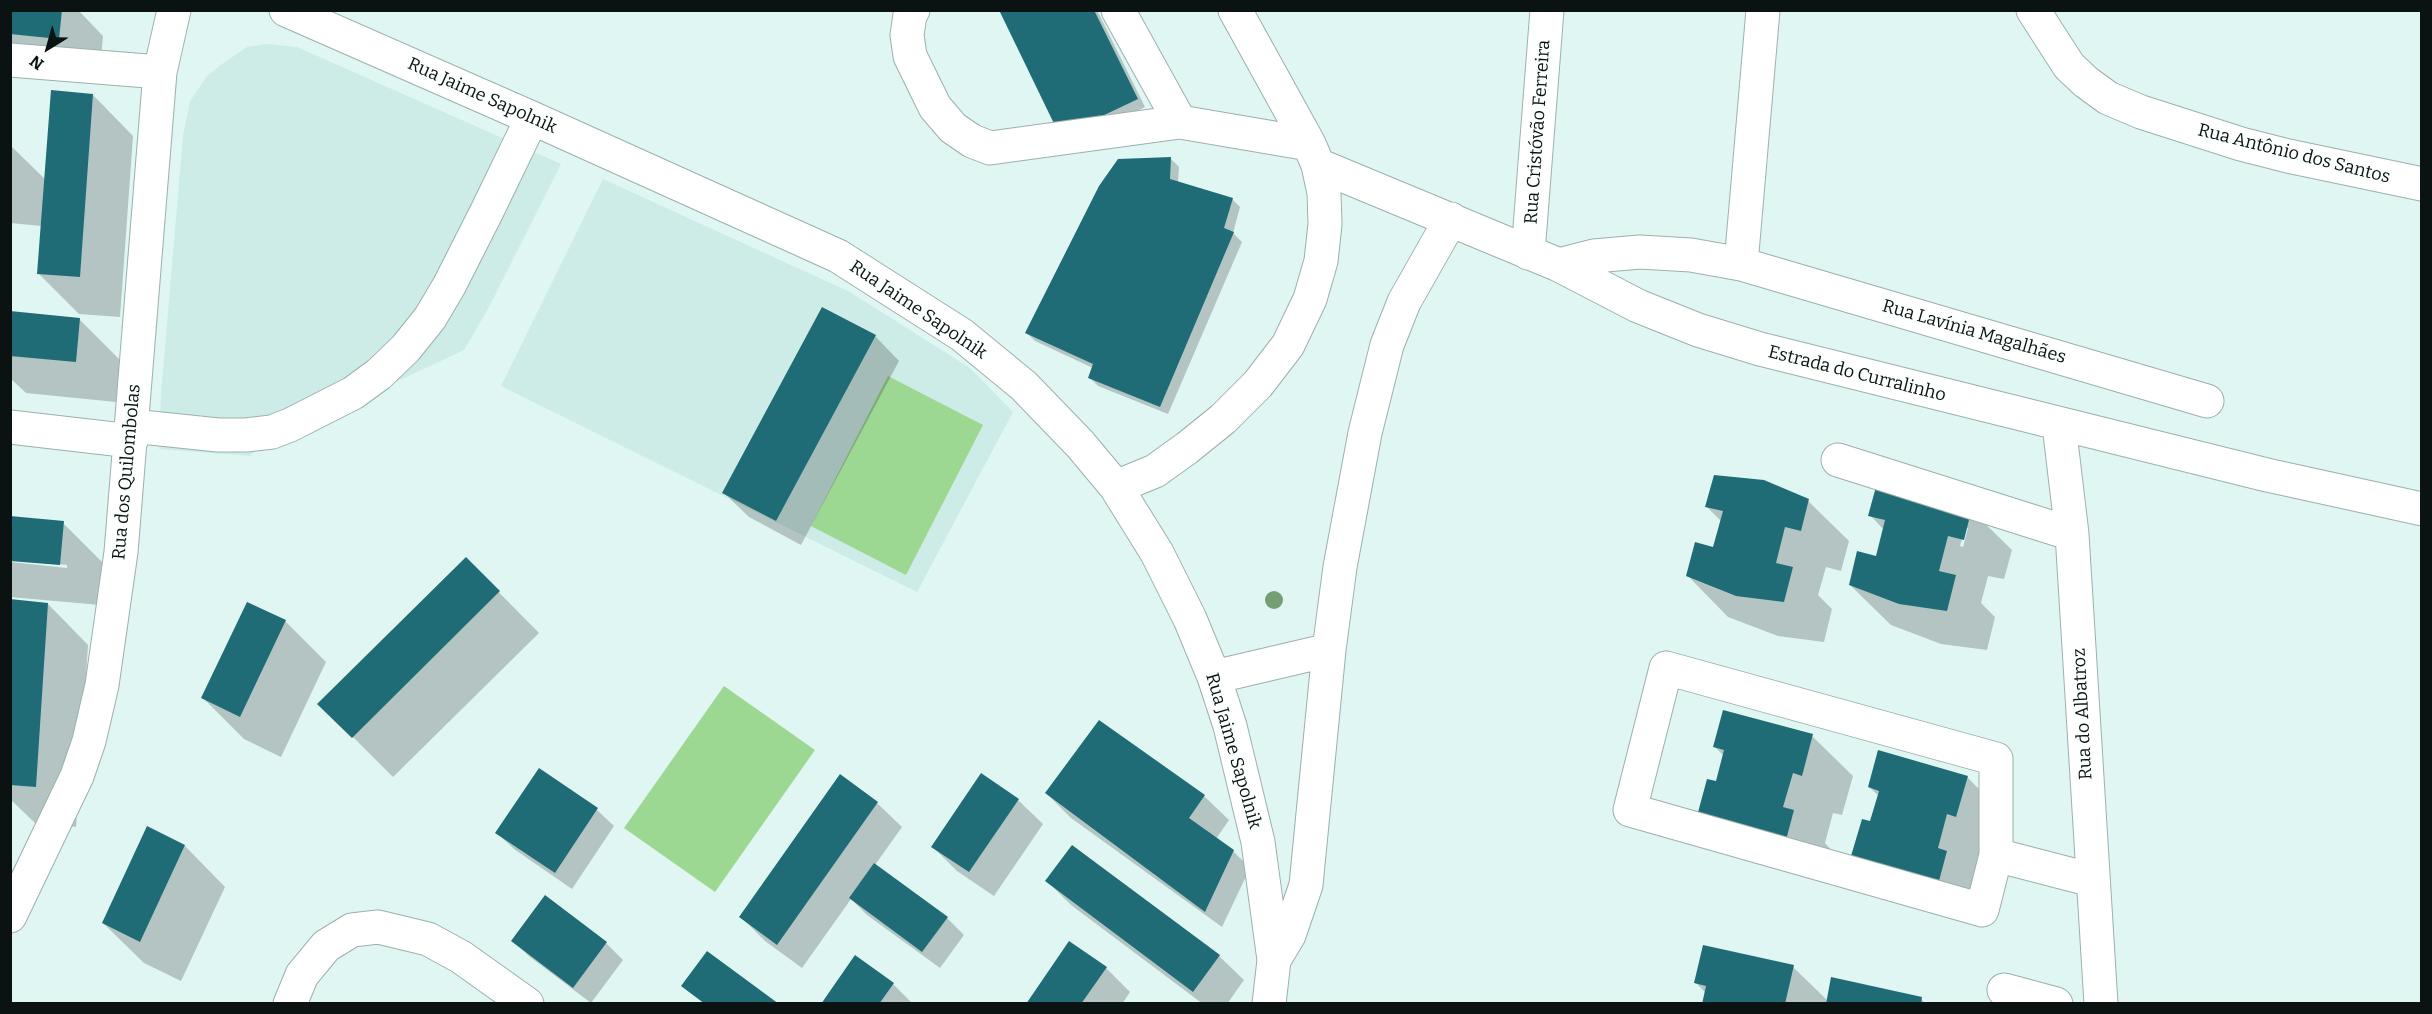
<!DOCTYPE html>
<html>
<head>
<meta charset="utf-8">
<style>
	body { margin:0 }
	#map { position:relative; width:2432px; height:1014px; overflow:hidden; background:#e0f6f3; font-family:Bitter,serif }
	canvas { display:block }
	.frame { position:absolute; inset:0; border:12px solid #0b1312; pointer-events:none }
	.north { position:absolute; left:18px; top:18px; width:60px; height:60px; -webkit-text-stroke:4px #fbfffe; paint-order:stroke; rotate:217deg; font-size:16px; font-weight:700; line-height:24px; text-align:center; color:#0b1312 }
	.north::after { content:''; display:block; margin:auto; width:21px; height:27px; background:#0b1312; clip-path:polygon(50% 0,100% 100%,50% 72%,0 100%) }
</style>
</head>
<body>
<div id="map">
<canvas width="2432" height="1014"></canvas>
<div class="frame"></div>
<div class="north">N</div>
</div>
<script>
const context = document.querySelector('canvas').getContext('2d');
context.lineJoin = 'round';
function paint(path, color) { context.fillStyle = color; context.fill(path, 'evenodd'); }
const poly = rows => new Path2D(rows.map(r => 'M' + r).join(''));
function trace(path, color, width, dash) { context.strokeStyle = color; context.lineWidth = width; context.lineCap = dash ? 'butt' : 'round'; context.setLineDash(dash || []); context.stroke(path); }
function write(font, color, halo, rows, align = 'center') {
  context.font = font + ' Bitter,serif'; context.lineWidth = 5; context.setLineDash([]); context.textBaseline = 'middle'; context.strokeStyle = halo; context.fillStyle = color; for (const [text, x, y, turn = 0] of rows) {
    context.save(); context.translate(x, y); context.rotate((+turn || 0) * Math.PI / 180); context.textAlign = isNaN(turn) ? turn : align; if (halo) context.strokeText(text, 0, 0); context.fillText(text, 0, 0); context.restore();
  }
}
paint(poly([
	[268,44,297,47,561,164,488,309,464,350,260,446,250,456,159,449,161,394,183,136,190,101,207,76,222,64,247,47],
	[603,179,850,292,970,368,1013,412,917,592,501,386]
]), '#cdece7');
paint(poly([
	[888,376,983,425,906,575,811,526],
	[724,686,815,750,715,892,624,828]
]), '#9dd892');
paint(poly([
	[10,10,78,10,103,36,99,79,10,71],
	[1000,10,1097,10,1145,107,1070,144],
	[93,95,133,136,120,317,79,314,39,274,42,226,10,223,10,145,46,180],
	[1171,159,1179,167,1178,183,1232,199,1240,207,1233,233,1242,242,1168,414,1098,386,1090,378,1093,368,1035,341,1027,333],
	[10,313,79,319,120,360,116,402,26,393,10,378],
	[875,336,899,361,801,545,749,517,724,493],
	[1808,501,1849,541,1841,571,1826,567,1818,595,1832,609,1824,642,1778,636,1728,617,1688,576,1714,549,1721,521,1707,507],
	[1971,510,2012,550,2004,579,1988,576,1981,603,1995,617,1987,650,1941,644,1891,625,1850,585,1877,558,1884,530,1870,515],
	[1965,528,1968,528,1963,547,1960,546],
	[10,518,63,523,103,563,100,605,10,597],
	[11,559,67,565,67,568,11,562],
	[466,559,539,633,393,777,320,704],
	[10,601,48,604,88,645,76,827,35,823,10,799],
	[285,621,326,662,281,757,244,739,203,698],
	[1100,722,1204,796,1229,820,1216,839,1233,851,1250,868,1222,927,1071,818,1046,793],
	[1812,736,1853,776,1842,815,1833,813,1825,843,1833,852,1826,880,1718,783,1724,756,1715,747],
	[539,770,597,810,614,826,572,889,514,849,497,833],
	[1967,777,2008,818,1979,920,1872,823,1879,796,1869,787],
	[1018,800,1043,824,994,896,957,871,933,847],
	[877,803,902,827,875,865,947,918,964,935,940,968,867,915,851,899,802,968,765,941,741,917],
	[147,828,185,846,225,887,181,981,144,963,103,923],
	[1072,847,1219,956,1244,980,1227,1004,1203,1004,1071,905,1047,881],
	[546,898,606,943,623,960,591,1003,530,957,513,941],
	[1793,967,1828,1001,1921,999,1926,1004,1703,1004,1706,993,1696,983],
	[1106,968,1130,992,1122,1004,1028,1004],
	[893,984,913,1004,823,1004]
]), '#0003');
paint(poly([
	[10,10,62,10,59,39,10,34],
	[999,10,1094,10,1138,99,1060,136],
	[51,90,93,94,80,277,37,274],
	[1171,157,1170,179,1233,198,1224,228,1234,232,1160,407,1088,378,1093,364,1025,333,1099,186,1118,159],
	[822,307,876,335,776,521,722,493],
	[10,311,80,318,76,362,10,356],
	[1714,475,1764,480,1809,499,1801,531,1785,527,1776,563,1793,567,1784,602,1736,596,1686,576,1695,542,1713,547,1723,511,1705,507],
	[1877,483,1972,508,1964,540,1948,536,1939,571,1956,575,1947,611,1899,604,1849,585,1857,551,1876,556,1885,520,1868,516],
	[10,516,64,521,60,565,10,561],
	[466,557,500,591,352,738,317,704],
	[10,599,48,603,36,787,10,785],
	[247,602,286,620,240,717,201,698],
	[1723,710,1813,734,1802,776,1793,773,1783,807,1794,810,1786,840,1697,816,1707,779,1716,781,1724,750,1713,747],
	[1099,720,1205,795,1189,818,1234,850,1205,912,1045,793],
	[1878,750,1968,776,1956,817,1947,814,1938,848,1947,851,1939,881,1851,856,1862,819,1870,821,1879,791,1868,787],
	[539,768,598,808,555,873,495,833],
	[981,773,1019,799,969,872,931,847],
	[840,774,878,802,777,945,739,917],
	[147,826,185,845,140,942,102,923],
	[1072,845,1220,955,1193,992,1045,881],
	[874,863,948,917,922,952,849,898],
	[545,895,607,942,573,988,511,941],
	[1069,941,1107,967,1081,1004,1026,1004],
	[1703,945,1794,965,1785,1004,1702,1004,1706,986,1694,983],
	[707,951,779,1004,705,1004,681,986],
	[855,955,894,983,879,1004,821,1004],
	[1831,977,1922,997,1921,1004,1826,1004]
]), '#206c76');
const minor = poly([
	[286,10,532,118,838,256,962,335,1024,386,1080,444,1116,487,1157,553,1190,619,1214,677,1230,726,1258,842,1274,960,1269,1004],
	[913,10,910,15,907,35,910,56,935,107,953,128,972,141,990,148,1180,122,1309,144],
	[1118,10,1180,122],
	[2033,10,2069,66,2086,82,2108,98,2141,112,2241,144,2288,156,2422,184],
	[10,60,160,72],
	[1318,165,1559,265,1638,306,1698,330,1760,349,2267,475,2422,509],
	[1528,253,1547,10],
	[1741,264,1763,10],
	[1559,265,1594,256,1640,252,1691,255,1741,264,2207,401],
	[2059,425,2072,534,2101,1004],
	[132,426,218,435,246,435,272,432,290,425,353,393,379,374,406,348,430,318,449,286,487,211,532,118],
	[10,427,131,441],
	[1838,460,2072,534],
	[1116,487,1155,471,1187,448,1223,419,1258,384,1288,345,1310,299,1321,261,1325,224,1324,193,1318,165,1309,144,1235,10],
	[1666,668,1996,759,1996,855,1982,910,1630,810,1666,668],
	[1214,677,1329,650],
	[1996,855,2092,880],
	[10,916,77,776,89,741,102,685,121,552,160,72,174,10],
	[1274,960,1289,935,1306,885,1329,650,1340,567,1365,433,1387,345,1404,302,1451,219],
	[2004,990,2056,1004],
	[290,1004,302,975,326,946,352,930,378,927,428,939,461,957,527,1004]
]);
trace(minor, '#9cb0ad', 35);
trace(minor, '#fff', 33);
context.fillStyle = '#749f74';
for (const [x, y] of [
	[1274,600]
]) { context.beginPath(); context.arc(x, y, 9, 0, 2 * Math.PI); context.fill(); }
write('18px', '#0b1312', '#fbfffe', [
	["Rua Jaime Sapolnik",482,96,24],
	["Rua Cristóvão Ferreira",1538,132,-86],
	["Rua Antônio dos Santos",2294,154,14],
	["Rua Jaime Sapolnik",918,310,34],
	["Rua Lavínia Magalhães",1974,332,16],
	["Estrada do Curralinho",1857,374,14],
	["Rua dos Quilombolas",127,472,-85],
	["Rua do Albatroz",2083,714,-93],
	["Rua Jaime Sapolnik",1233,751,74]
]);
</script>
</body>
</html>
